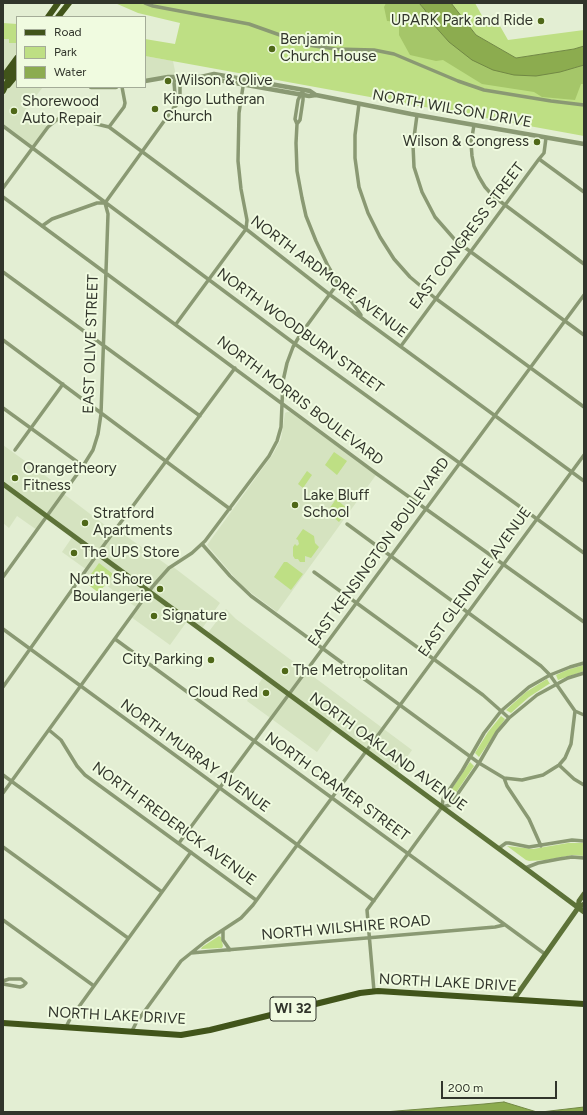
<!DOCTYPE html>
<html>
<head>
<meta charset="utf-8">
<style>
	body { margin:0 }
	#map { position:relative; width:587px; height:1115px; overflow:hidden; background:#e3eed3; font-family:Figtree,sans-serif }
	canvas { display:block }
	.frame { position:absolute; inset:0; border:4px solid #31352b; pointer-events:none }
	.legend { position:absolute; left:16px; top:16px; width:130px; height:72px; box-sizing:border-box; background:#f0fbe0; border:1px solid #a4ac98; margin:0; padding:5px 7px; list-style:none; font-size:12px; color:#31352b }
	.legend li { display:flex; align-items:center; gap:8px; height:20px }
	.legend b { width:20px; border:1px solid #a4ac98 }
	.scale { position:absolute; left:441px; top:1081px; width:116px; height:18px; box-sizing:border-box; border:2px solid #31352b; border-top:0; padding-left:5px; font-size:12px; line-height:14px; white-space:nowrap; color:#31352b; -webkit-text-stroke:3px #f0fbe0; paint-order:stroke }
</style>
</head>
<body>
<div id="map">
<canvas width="587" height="1115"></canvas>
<div class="frame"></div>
<ul class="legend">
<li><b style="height:5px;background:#41541a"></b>Road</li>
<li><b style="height:11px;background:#bedf84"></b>Park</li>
<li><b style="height:11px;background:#8cac4f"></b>Water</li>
</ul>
<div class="scale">200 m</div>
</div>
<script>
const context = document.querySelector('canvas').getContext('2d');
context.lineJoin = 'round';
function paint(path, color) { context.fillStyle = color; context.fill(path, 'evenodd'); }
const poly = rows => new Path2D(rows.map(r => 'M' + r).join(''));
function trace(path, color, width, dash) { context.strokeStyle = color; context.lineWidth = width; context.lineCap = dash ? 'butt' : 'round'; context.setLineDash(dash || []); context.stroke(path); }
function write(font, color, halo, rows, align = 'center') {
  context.font = font + ' Figtree,sans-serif'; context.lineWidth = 4; context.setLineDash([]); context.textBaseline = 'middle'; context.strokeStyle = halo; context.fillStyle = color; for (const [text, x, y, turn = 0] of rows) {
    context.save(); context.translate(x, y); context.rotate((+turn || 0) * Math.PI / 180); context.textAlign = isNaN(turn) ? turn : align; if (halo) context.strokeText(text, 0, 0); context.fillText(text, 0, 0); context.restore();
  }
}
paint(poly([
	[3,39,9,39,9,43,17,43,17,87,43,87,25,110,48,127,33,148,3,126],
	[145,56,173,61,176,76,145,81],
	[287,412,290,412,376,475,277,612,242,586,207,545,273,454,281,439,285,413],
	[3,445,54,482,52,485,114,532,116,529,170,567,172,566,215,599,220,603,201,630,188,620,170,645,131,617,137,608,106,585,105,587,85,573,87,570,62,552,73,536,47,517,37,530,17,516,9,528,3,523],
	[226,609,236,619,412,750,396,773,334,728,317,752,247,701,264,676,207,634]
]), '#d5e3c0');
paint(poly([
	[115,3,419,3,425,10,536,76,584,65,584,136,145,56,145,39,175,44,180,23,138,13],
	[451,3,475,3,486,23,496,19,508,40,584,30,584,46,574,49,516,58,476,35],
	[3,23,17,24,17,43,9,43,9,39,3,39],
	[334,452,347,461,337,475,325,465],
	[307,471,312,475,303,488,298,484],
	[336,499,349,510,339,522,327,512],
	[303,529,314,536,315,543,319,547,311,558,305,556,305,562,300,562,298,559,295,559,293,556,293,547,295,544,297,546,299,544,298,540,296,539],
	[284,562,287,562,303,574,291,590,274,577],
	[99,563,113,574,99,593,86,583,86,581],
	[584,665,584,671,558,680,556,675,567,670],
	[547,679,550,684,549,684,529,697,511,713,506,710,526,692],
	[501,716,505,719,479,757,475,753,488,732],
	[470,762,474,766,449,803,445,799],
	[568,843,584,843,584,856,573,855,546,860,529,861,526,860,507,846,533,849],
	[219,936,221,937,223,946,222,948,201,949,202,947]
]), '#bedf84');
paint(poly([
	[386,3,419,3,425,10,433,24,449,42,560,72,584,65,584,84,581,84,575,100,542,97,534,92,482,84,443,60,436,61,410,55,399,35,399,22,387,21,384,7]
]), '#a5c669');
const water = poly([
	[419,3,451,3,476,35,516,58,574,49,584,46,584,65,560,72,536,76,514,75,493,70,472,60,449,42,433,24,425,10,419,3],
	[504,1102,537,1112,384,1112,484,1104,504,1102],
	[584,1107,584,1112,541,1112,584,1107]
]);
paint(water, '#8cac4f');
trace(water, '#718844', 1);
trace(poly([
	[145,3,153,6,249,24,308,45,335,49,374,50,394,54,458,81,484,90,551,101,584,105],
	[303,90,303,100,300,120,297,124,295,119,298,100,303,90],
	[359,104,355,135,355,158,359,187,368,213,380,237,394,259,410,277,435,298,584,407],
	[176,106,174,82,176,76],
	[417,115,413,145,414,167,422,192,435,217,456,241,584,335],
	[297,124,296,143,297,171,302,198,306,216,316,241,328,266,338,283,361,315],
	[474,125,471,143,472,156,474,166,479,177,485,187,493,196,584,264],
	[3,126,295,344,584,553],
	[109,127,124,107,125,103,122,87],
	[539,159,584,192],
	[3,188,48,127,58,119,66,117,71,118,109,127,246,229,329,294,584,481],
	[3,197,377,474,584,622],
	[42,226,52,219,97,203,104,203],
	[3,272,200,416],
	[176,324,246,229,247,220,241,189,238,161,239,113,244,80],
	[3,340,230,509],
	[401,346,539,159,544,153,546,138],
	[3,408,83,466],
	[15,450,63,384],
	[347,524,541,666,550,675,575,711,584,715],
	[202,544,230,576,251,596,479,763,504,778,507,786,529,819,541,846],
	[314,572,483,695,509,718],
	[3,577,83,466,93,450,98,434,101,414,108,214,105,203,180,99,180,82,176,76],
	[3,629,374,901],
	[115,639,545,954],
	[3,687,101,549,235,368],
	[49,730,61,740,77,766,85,775,256,900],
	[559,765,574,779,584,785],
	[3,775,162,892],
	[504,778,522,780,543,775,559,765,565,758,571,744,575,711],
	[3,793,153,586,169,568,192,553,205,541,269,456,277,441,281,427,283,381,287,363,293,347,300,335,338,283],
	[442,807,450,805,479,763,497,732,509,718,537,695,568,678,584,673],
	[179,843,584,295],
	[3,847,128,938],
	[499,848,506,843,509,843,529,847,572,840,584,841],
	[525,868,538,863,559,859,572,857,584,858],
	[3,920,94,986],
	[223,930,223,940,230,950],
	[191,953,495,927,504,925],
	[3,981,9,979,21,979,26,983,23,986,20,987,3,984],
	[374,991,367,910,442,807,443,799,462,771,484,733,501,711,529,687,550,675,570,667,584,663],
	[66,1027,70,1019,191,852],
	[132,1031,136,1023,181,961,206,941,241,918,253,905,584,455]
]), '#8a9973', 3.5);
trace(poly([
	[201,77,214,74,310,91,316,95,411,114,584,144],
	[145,81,168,77,201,77,309,96,316,95],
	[91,87,116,87]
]), '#8a9973', 4.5);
trace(poly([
	[3,484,525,868,584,912],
	[578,908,579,901,584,894],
	[514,999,578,908,584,904]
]), '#5d7238', 5);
trace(poly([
	[48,17,58,3],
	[58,17,69,3],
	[3,77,17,58],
	[8,85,17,74],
	[3,91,11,74,17,65],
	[3,1023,181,1035,210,1030,360,993,378,991,584,1004]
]), '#41541a', 6);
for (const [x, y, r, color] of [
	[541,21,4,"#4f6818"],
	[272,49,4,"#4f6818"],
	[168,81,4,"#4f6818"],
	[155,109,4,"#4f6818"],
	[14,111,4,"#4f6818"],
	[537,142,4,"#4f6818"],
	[15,478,4,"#4f6818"],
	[295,505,4,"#4f6818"],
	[85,523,4,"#4f6818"],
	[74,553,4,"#4f6818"],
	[160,589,4,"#4f6818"],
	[154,616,4,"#4f6818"],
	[211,660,4,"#4f6818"],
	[285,671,4,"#4f6818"],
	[266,693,4,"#4f6818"]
]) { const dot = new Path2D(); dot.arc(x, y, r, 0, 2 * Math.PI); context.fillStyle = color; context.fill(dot); trace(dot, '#f0fbe0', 1.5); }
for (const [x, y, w] of [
	[293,1009,46]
]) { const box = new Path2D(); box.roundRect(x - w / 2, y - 12, w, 24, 3); context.fillStyle = '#f0fbe0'; context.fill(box); trace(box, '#31352b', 1); }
write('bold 14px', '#31352b', null, [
	["WI 32",293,1009]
]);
write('15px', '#31352b', '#f0fbe0', [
	["UPARK Park and Ride",533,21,"right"],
	["Benjamin",280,40],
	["Church House",280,57],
	["Wilson & Olive",176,81],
	["Kingo Lutheran",163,100],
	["Church",163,117],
	["Shorewood",22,102],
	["Auto Repair",22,119],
	["Wilson & Congress",529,142,"right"],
	["Orangetheory",23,469],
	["Fitness",23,486],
	["Lake Bluff",303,496],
	["School",303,513],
	["Stratford",93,514],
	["Apartments",93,531],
	["The UPS Store",82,553],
	["North Shore",152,580,"right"],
	["Boulangerie",152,597,"right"],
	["Signature",162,616],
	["City Parking",203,660,"right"],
	["The Metropolitan",293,671],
	["Cloud Red",258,693,"right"]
], 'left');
write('15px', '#31352b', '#f0fbe0', [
	["NORTH WILSON DRIVE",452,109,10],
	["EAST CONGRESS STREET",467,236,-53],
	["NORTH ARDMORE AVENUE",329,277,37],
	["NORTH WOODBURN STREET",300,331,36],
	["EAST OLIVE STREET",91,344,-88],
	["NORTH MORRIS BOULEVARD",300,401,37],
	["EAST KENSINGTON BOULEVARD",379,552,-54],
	["EAST GLENDALE AVENUE",475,582,-54],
	["NORTH OAKLAND AVENUE",388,752,36],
	["NORTH MURRAY AVENUE",195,756,36],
	["NORTH CRAMER STREET",337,787,36],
	["NORTH FREDERICK AVENUE",174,824,36],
	["NORTH WILSHIRE ROAD",346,928,-5],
	["NORTH LAKE DRIVE",448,983,3],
	["NORTH LAKE DRIVE",117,1016,3]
]);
</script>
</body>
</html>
